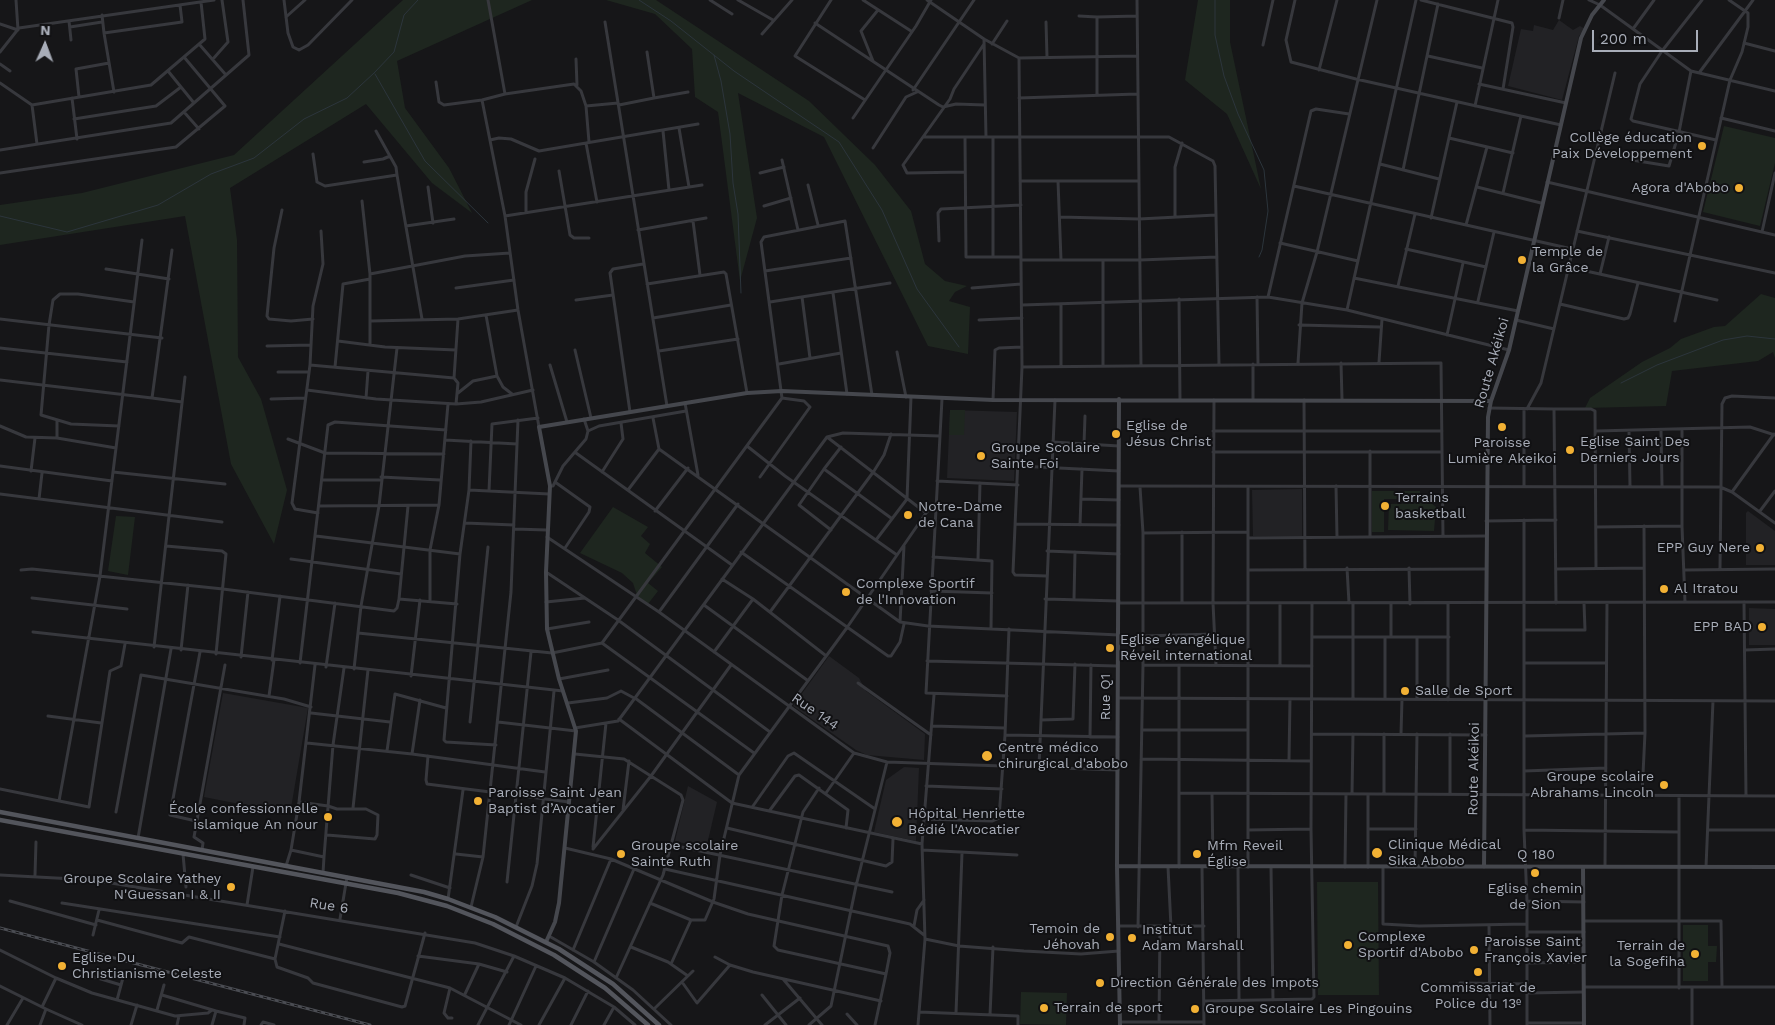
<!DOCTYPE html>
<html>
<head>
<meta charset="utf-8">
<style>
	body { margin:0 }
	#map { position:relative; width:1775px; height:1025px; overflow:hidden; background:#161618; font-family:"Work Sans",sans-serif }
	canvas { display:block }
	.north { position:absolute; left:20px; top:20px; width:50px; height:50px; -webkit-text-stroke:4px #111113; paint-order:stroke; rotate:2deg; font-size:14px; font-weight:700; line-height:20px; text-align:center; color:#a8adb8 }
	.north::after { content:''; display:block; margin:auto; width:18px; height:22px; background:#a8adb8; clip-path:polygon(50% 0,100% 100%,50% 72%,0 100%) }
	.scale { position:absolute; left:1592px; top:30px; width:106px; height:22px; box-sizing:border-box; border:2px solid #a8adb8; border-top:0; padding-left:6px; font-size:15px; line-height:18px; white-space:nowrap; color:#a8adb8; -webkit-text-stroke:4px #111113; paint-order:stroke }
</style>
</head>
<body>
<div id="map">
<canvas width="1775" height="1025"></canvas>
<div class="north">N</div>
<div class="scale">200 m</div>
</div>
<script>
const context = document.querySelector('canvas').getContext('2d');
context.lineJoin = 'round';
function paint(path, color) { context.fillStyle = color; context.fill(path, 'evenodd'); }
const poly = rows => new Path2D(rows.map(r => 'M' + r).join(''));
function trace(path, color, width, dash) { context.strokeStyle = color; context.lineWidth = width; context.lineCap = dash ? 'butt' : 'round'; context.setLineDash(dash || []); context.stroke(path); }
function write(font, color, halo, rows, align = 'center') {
  context.font = font + ' "Work Sans",sans-serif'; context.lineWidth = 4; context.setLineDash([]); context.textBaseline = 'middle'; context.strokeStyle = halo; context.fillStyle = color; for (const [text, x, y, turn = 0] of rows) {
    context.save(); context.translate(x, y); context.rotate((+turn || 0) * Math.PI / 180); context.textAlign = isNaN(turn) ? turn : align; if (halo) context.strokeText(text, 0, 0); context.fillText(text, 0, 0); context.restore();
  }
}
paint(poly([
	[1559,20,1573,30,1580,26,1585,29,1579,36,1562,100,1508,86,1521,29,1533,31,1534,25,1553,30],
	[950,410,1017,412,1014,481,947,478],
	[1302,489,1302,536,1253,536,1252,490],
	[1748,511,1775,531,1775,565,1746,565,1746,513],
	[1749,608,1775,609,1775,645,1749,645],
	[829,656,859,678,866,691,925,734,924,760,867,755,856,750,793,706],
	[223,693,308,708,290,814,204,797],
	[904,767,919,768,916,841,874,832,886,780],
	[688,786,717,802,706,849,675,841]
]), '#222225');
paint(poly([
	[403,0,532,0,397,61,405,108,449,168,472,213,432,183,366,104,230,188,237,240,238,357,261,399,287,490,274,544,231,464,185,216,0,245,0,205,82,193,234,155],
	[606,0,656,0,809,101,875,165,911,211,925,264,945,281,967,286,955,292,949,301,970,307,968,354,928,346,824,137,738,93,757,218,740,281,718,112,695,97,692,49,655,14],
	[1198,0,1230,0,1230,42,1261,189,1227,114,1185,80],
	[1724,126,1775,138,1775,163,1760,226,1703,212],
	[1761,294,1775,298,1775,358,1773,352,1758,361,1672,371,1666,406,1585,408,1590,398,1642,362,1670,348,1681,339,1714,327,1725,326],
	[950,410,965,410,964,435,949,435],
	[1372,491,1420,491,1421,499,1384,499,1384,532,1372,532],
	[1431,503,1436,507,1434,531,1388,530,1389,504],
	[613,507,648,527,641,536,650,544,645,553,662,567,648,583,658,591,648,604,638,598,633,583,622,573,580,553],
	[116,516,135,517,128,575,108,571],
	[1317,882,1378,882,1379,995,1318,995],
	[1683,925,1708,925,1708,946,1717,946,1716,962,1708,962,1708,981,1683,981],
	[1021,992,1067,993,1066,1025,1020,1024]
]), '#1e261f');
trace(poly([
	[639,0,671,21,734,71,839,142,882,210,917,289,959,347],
	[1215,0,1215,35,1224,76,1238,114,1264,170,1268,211,1262,250,1259,257],
	[714,55,721,81,730,134,733,183,738,214,741,293],
	[375,74,425,161,488,223],
	[0,216,67,232,158,205,211,174,254,158,304,119,347,98,374,73,394,52,404,15,418,0],
	[1621,383,1657,365,1723,340,1747,336,1775,339]
]), '#2c353c', 1);
trace(poly([
	[284,0,288,33,293,47,299,50,308,45,352,0],
	[710,0,732,14],
	[738,0,773,20],
	[831,0,795,56,865,100],
	[863,0,911,31],
	[927,0,984,39,1019,58,1137,56],
	[1137,0,1141,366],
	[1295,0,1286,40,1291,62,1356,79,1561,125],
	[1421,0,1512,23,1513,27,1503,89],
	[1589,0,1600,5,1691,71,1775,91],
	[1702,0,1662,51,1640,84,1631,119,1633,121,1716,140],
	[1729,0,1745,11,1753,0],
	[102,15,104,33],
	[1079,16,1097,17,1097,95],
	[286,17,305,0],
	[1097,17,1137,16],
	[1559,18,1563,0],
	[69,21,71,40],
	[605,22,667,406],
	[1046,22,1047,57],
	[815,23,939,105,943,107,956,104,985,105],
	[0,24,18,30,16,0],
	[70,27,102,22],
	[1633,29,1654,0],
	[762,34,792,0],
	[984,39,986,137],
	[1744,43,1775,51],
	[199,44,226,75],
	[992,44,1007,21],
	[1263,45,1273,0],
	[0,52,19,28,214,0],
	[1428,56,1482,68],
	[1019,58,1022,367,1013,572,1015,575,1047,576],
	[213,59,228,42,222,0],
	[576,59,577,85],
	[873,61,861,31,878,10],
	[0,64,10,71],
	[1319,70,1337,0],
	[168,71,194,103],
	[436,82,439,102,444,105,482,100,505,94,488,0],
	[0,83,32,105,151,85,205,39,201,2],
	[1479,84,1566,103],
	[913,90,974,0],
	[114,92,104,33,182,22,180,5],
	[505,94,574,84,581,91,586,106,618,103],
	[79,97,76,69,109,63],
	[72,98,77,139],
	[654,98,688,92],
	[1019,98,1137,94],
	[482,100,505,216,518,310,539,427],
	[32,105,37,144],
	[619,105,654,98,647,52],
	[586,106,589,142],
	[1475,106,1498,0],
	[184,112,199,129],
	[853,118,916,26,931,0],
	[1721,118,1775,131],
	[74,119,156,106,181,87],
	[679,128,689,187],
	[376,131,396,167,397,175],
	[663,131,669,190],
	[924,137,1169,137,1213,161,1215,166,1219,364],
	[993,137,993,257],
	[965,138,966,257,1021,257],
	[1449,138,1513,153],
	[490,140,499,138,511,139,539,151,698,124],
	[586,143,597,202],
	[873,148,906,97,917,92],
	[0,150,171,123,249,55,243,0],
	[313,154,317,182,325,186,397,175,422,319],
	[782,160,798,230],
	[1632,160,1669,166,1679,132,1691,71],
	[364,162,383,159,390,156],
	[1380,164,1439,179],
	[1403,170,1438,4],
	[559,171,570,235,574,238,589,238],
	[965,172,907,173,903,165,950,99,954,89,984,44],
	[0,173,176,147,225,106,184,57],
	[760,173,784,167],
	[1020,181,1138,181],
	[1058,181,1061,260],
	[1547,182,1775,235],
	[808,185,818,225],
	[1294,186,1572,249],
	[428,187,433,223],
	[1477,187,1541,203],
	[1503,193,1521,116],
	[362,201,370,274,370,345],
	[764,206,791,198],
	[282,210,274,248,267,316,269,319,291,321,313,319],
	[526,212,526,192,535,159],
	[505,216,702,185],
	[1060,217,1139,219,1216,215],
	[1175,217,1175,167,1182,143],
	[1431,218,1457,102],
	[693,221,700,275],
	[1466,225,1487,147],
	[406,226,454,219],
	[638,230,706,218],
	[1577,231,1775,273],
	[1762,232,1775,173],
	[939,241,938,213,941,209,1021,205],
	[1280,243,1358,261],
	[1406,249,1486,267],
	[1021,260,1140,260,1217,257],
	[1568,267,1717,300],
	[106,269,169,279],
	[765,271,851,258],
	[370,274,465,256,510,253],
	[1600,274,1609,237],
	[1354,278,1518,311],
	[647,284,724,272,726,274,747,393],
	[1398,286,1415,214],
	[456,288,514,280],
	[972,288,1021,284],
	[833,293,847,394],
	[802,297,810,358],
	[1257,297,1258,363],
	[1268,297,1311,111,1316,109,1349,114],
	[1179,299,1180,400],
	[576,300,613,295],
	[1478,301,1494,232],
	[770,302,890,283],
	[1560,304,1624,319,1628,318,1630,314,1638,283],
	[1022,305,1268,297,1347,310,1509,350],
	[1347,310,1416,0],
	[486,315,497,376,503,387,512,394],
	[653,318,731,305],
	[0,319,162,338],
	[979,320,1022,318],
	[1516,320,1554,329],
	[371,321,458,319,518,310],
	[1675,321,1730,80,1742,52,1748,27,1748,13,1745,11,1699,73],
	[1299,325,1380,327],
	[1447,335,1463,263],
	[338,341,385,347,456,350],
	[267,346,311,345],
	[0,348,127,362],
	[575,350,591,418],
	[659,351,738,339],
	[897,352,906,397],
	[1379,362,1382,319],
	[1298,363,1302,303,1317,252,1377,0],
	[1341,363,1342,399],
	[779,364,841,353],
	[1253,364,1253,399],
	[310,365,454,378],
	[550,365,567,422],
	[1061,366,1061,305],
	[1103,366,1103,261],
	[335,367,343,284,370,279],
	[1022,367,1441,363,1443,536],
	[278,372,309,372],
	[0,380,152,398,172,250],
	[307,390,376,399,456,404,481,402,533,390],
	[458,393,473,381,497,376],
	[152,398,182,402],
	[366,398,368,371],
	[271,399,305,398],
	[942,399,926,693,1007,696],
	[993,400,995,350,999,348,1022,347],
	[1214,400,1213,603,1216,665],
	[1304,400,1305,569],
	[685,403,698,475],
	[456,404,458,383,454,378,458,319],
	[1489,408,1554,409,1556,603],
	[1524,409,1524,486],
	[1527,409,1541,383,1615,73],
	[1554,409,1591,409,1595,411,1596,568],
	[630,412,610,273,613,269,643,264],
	[653,418,659,449,900,622,928,626,1119,635],
	[57,421,57,438],
	[0,426,26,437,57,438,116,448],
	[119,426,71,424,41,415,49,325,53,300,60,294,78,294,134,302],
	[588,431,599,426,686,411],
	[1213,431,1442,431],
	[1596,431,1750,427,1775,435],
	[1629,431,1630,486],
	[1661,431,1662,485],
	[1682,431,1682,526,1685,602],
	[827,437,926,513],
	[288,439,325,453,444,454],
	[445,440,517,444],
	[471,441,469,490,460,554,444,740,446,742,496,745],
	[1052,442,1119,446],
	[1084,444,1085,416],
	[747,446,785,476,897,555],
	[841,447,824,469,891,518],
	[1213,452,1442,452],
	[576,453,732,565],
	[0,466,112,481],
	[1019,466,1119,471],
	[824,469,799,505,831,530],
	[31,471,35,438],
	[113,472,225,484],
	[602,472,623,439,621,423],
	[381,477,440,480],
	[760,477,810,407,804,401,782,398],
	[322,480,381,480],
	[937,481,1018,485],
	[555,482,590,507,589,512,565,548],
	[550,486,553,486,563,466,586,439,588,431,584,419],
	[1119,486,1720,487,1732,492,1775,523],
	[1336,486,1337,537],
	[469,490,549,494],
	[628,490,659,449],
	[489,491,492,424,538,418],
	[1732,492,1774,434],
	[0,494,222,522],
	[39,499,42,473],
	[1081,499,1119,500],
	[319,506,439,505],
	[655,511,688,468],
	[1760,511,1775,491],
	[318,513,295,509,292,503,310,365,313,306,323,264,321,231],
	[1524,520,1524,830,1527,901,1527,1025],
	[1486,521,1556,520],
	[465,523,514,525],
	[1015,524,1119,525],
	[1080,525,1082,469],
	[1596,527,1682,526],
	[514,529,547,530],
	[1182,532,1182,603],
	[1143,533,1248,532],
	[316,536,460,554],
	[1370,536,1370,451],
	[547,537,659,612,854,753,887,762,1118,770],
	[1248,538,1486,536],
	[876,540,907,499,911,397],
	[166,546,222,551,226,554,216,654],
	[1047,551,1119,554],
	[741,552,888,656,891,656,900,642,904,624],
	[933,557,992,561,991,629],
	[291,559,401,574],
	[978,559,980,483],
	[1347,568,1349,603],
	[1409,568,1410,604],
	[1720,568,1722,404,1725,398,1732,396,1775,398],
	[1557,569,1644,568],
	[21,570,32,569,223,589,394,611,397,608,399,599,408,506],
	[1248,570,1486,569],
	[1685,570,1775,569],
	[546,572,618,620,770,732],
	[722,579,753,599,825,655],
	[931,591,992,593],
	[32,598,127,609],
	[399,599,457,604],
	[1045,599,1119,601],
	[1074,599,1075,552],
	[430,601,430,550,439,505,448,404],
	[546,602,585,598],
	[1744,602,1746,796],
	[1120,603,1775,602],
	[1448,603,1448,700],
	[1391,604,1391,637],
	[704,605,807,680],
	[659,612,738,504],
	[770,612,874,471,884,455,891,434],
	[900,622,904,546],
	[547,629,589,622],
	[1525,630,1585,630,1584,603],
	[33,632,563,691],
	[358,633,552,653,602,643,782,398,761,242,764,237,845,221,872,395],
	[1143,636,1215,634],
	[1312,637,1449,637],
	[1385,637,1385,699],
	[1417,637,1417,699],
	[602,643,754,753],
	[154,647,185,377],
	[181,650,188,585],
	[1745,650,1775,649],
	[714,652,753,599],
	[241,657,248,592],
	[272,660,280,596],
	[927,661,1117,666],
	[300,663,328,425,335,422,446,430],
	[1525,663,1606,663],
	[1143,665,1312,666],
	[1179,665,1179,867],
	[1280,666,1280,603],
	[326,667,335,603],
	[354,669,361,606,379,506,397,348],
	[411,676,420,600],
	[559,679,608,670],
	[858,683,931,735],
	[269,696,274,660],
	[635,698,739,775],
	[1118,698,1775,701],
	[1353,699,1353,604],
	[568,703,607,698,621,691,634,698],
	[311,713,390,722],
	[48,716,101,723],
	[619,719,732,803,922,844],
	[1041,720,1073,719,1075,664],
	[470,722,488,547],
	[498,722,576,731],
	[932,726,1005,728],
	[575,728,618,721,827,437,843,433,940,436],
	[1142,730,1248,730],
	[1312,734,1486,735],
	[1401,734,1402,699],
	[1005,735,1118,737],
	[1525,736,1645,733],
	[1090,737,1091,665],
	[307,743,412,754,545,772],
	[387,751,395,694,446,708],
	[412,754,420,700],
	[575,754,624,759,681,795,683,800,663,875,616,978],
	[428,756,426,780,427,784,569,802],
	[1141,759,1311,761],
	[1289,760,1290,699],
	[1039,766,1055,400],
	[1524,771,1606,768],
	[926,786,1002,789],
	[819,788,803,812,782,895,774,946,778,950,886,974],
	[0,789,89,807,110,671,121,666,125,644],
	[826,793,854,753],
	[1180,793,1775,796],
	[1212,794,1213,867],
	[1352,794,1353,734],
	[1368,794,1368,867],
	[1384,794,1384,734],
	[1450,794,1450,734],
	[1642,795,1645,733,1644,526],
	[59,801,100,576,142,240],
	[299,802,328,806,337,809,366,809,378,815,377,835,375,839,327,835],
	[753,806,788,756,794,753,875,809],
	[353,808,368,670],
	[623,810,629,761],
	[770,810,795,776,799,775,848,810,846,828],
	[116,812,141,675,284,699,311,707],
	[924,819,992,821,999,818,1005,735,1009,629],
	[196,821,170,815,200,652],
	[727,828,886,866,892,862,893,839],
	[1368,829,1416,829],
	[1248,830,1311,829],
	[1524,830,1678,832],
	[1709,830,1775,830],
	[138,838,171,649],
	[672,845,892,892],
	[593,847,606,723],
	[565,848,611,859,713,902,748,914,888,946,890,953,886,974,875,1025],
	[593,849,651,776,731,665],
	[202,850,203,843,194,837,225,665],
	[291,850,324,857,323,873],
	[922,850,1017,855],
	[183,854,186,887],
	[456,854,483,857],
	[324,857,333,745,344,668],
	[286,866,291,850,299,802,315,665],
	[1605,866,1607,603],
	[1168,867,1171,927],
	[1202,867,1204,1025],
	[1238,867,1239,1000],
	[1248,867,1248,487],
	[1271,867,1273,1000],
	[1345,867,1346,794],
	[1383,867,1383,924,1419,926,1527,924],
	[1415,867,1417,734],
	[1706,867,1713,701],
	[665,869,910,924,924,935],
	[0,875,93,880,475,943,514,956,565,978,614,1007,635,1025],
	[35,875,36,842],
	[411,875,450,888],
	[507,882,531,652],
	[448,899,463,790],
	[10,901,96,925],
	[1527,901,1584,902],
	[62,903,280,937],
	[650,903,691,920,705,920,714,899,720,855,739,775,846,629,926,513,937,502],
	[247,905,253,867],
	[471,907,483,857,511,592,518,420],
	[285,911,275,959,277,967,308,978,313,983,402,1007,405,1006,425,933],
	[340,919,347,877],
	[97,920,182,943,189,937,275,959],
	[1584,921,1721,921,1722,987],
	[1489,925,1490,1025],
	[914,926,917,910,924,900],
	[1118,926,1204,926],
	[516,927,532,886,537,864,554,691],
	[1138,927,1143,665,1143,533,1140,487],
	[1527,932,1584,932],
	[93,935,99,910],
	[549,936,594,962,633,990,671,1025],
	[925,939,959,946,1024,951,1081,954,1119,951],
	[279,944,450,988,521,1025],
	[631,947,668,962,688,976],
	[0,950,56,978,92,993,175,1016,208,1013,212,1010],
	[573,950,611,859],
	[418,956,479,964],
	[715,957,730,965,753,972,881,1001],
	[594,962,634,869],
	[1527,963,1584,962],
	[671,964,691,920],
	[91,976,121,985],
	[783,979,822,1025],
	[682,982,697,1003,730,965],
	[1460,983,1527,984],
	[0,986,42,1007],
	[1584,987,1775,987],
	[450,988,444,1013,448,1018,452,1018],
	[1679,988,1679,796],
	[1527,993,1583,992],
	[465,994,479,964,507,972],
	[162,995,216,1011,212,1025],
	[762,995,786,1025],
	[117,1000,124,974],
	[1204,1001,1312,999,1314,997,1311,829,1312,603],
	[46,1009,82,1025],
	[654,1009,693,971],
	[157,1010,164,985],
	[216,1011,245,1018,244,1025],
	[919,1012,1018,1016,1018,1025],
	[956,1013,962,853],
	[847,1014,857,1025],
	[990,1015,993,947],
	[1120,1022,1204,1022],
	[1159,1022,1160,927],
	[1527,1023,1584,1023],
	[7,1025,23,998],
	[40,1025,46,1009,42,1007,56,978],
	[131,1025,137,1005],
	[177,1025,179,1016],
	[261,1025,263,1022,274,1025],
	[478,1025,514,956],
	[509,1025,536,966],
	[539,1025,565,978],
	[571,1025,588,991],
	[604,1025,614,1007],
	[765,1025,800,998],
	[809,1025,831,1006,856,886,887,762],
	[918,1025,925,939,922,844,934,695],
	[1692,1025,1692,988]
]), '#37383d', 3);
trace(poly([
	[1119,399,1117,866,1120,1025],
	[1117,866,1775,867],
	[1484,867,1488,417,1491,401,1509,350,1581,38,1592,15,1604,0],
	[1583,867,1584,1025],
	[546,942,555,922,559,903,576,731,559,679,547,629,546,572,550,486,539,427,747,393,782,391,993,400,1491,401]
]), '#45474d', 4);
trace(poly([
	[0,812,424,892,448,899,495,917,559,949,613,984,659,1025],
	[0,820,398,893,447,906,493,924,554,955,605,988,648,1025]
]), '#53555c', 4.5);
const rail = poly([
	[0,928,370,1025]
]);
trace(rail, '#4a4c52', 3);
trace(rail, '#111113', 1, [4]);
for (const [x, y, r, color] of [
	[1702,146,5,"#f2b134"],
	[1739,188,5,"#f2b134"],
	[1522,260,5,"#f2b134"],
	[1502,427,5,"#f2b134"],
	[1116,434,5,"#f2b134"],
	[1570,450,5,"#f2b134"],
	[981,456,5,"#f2b134"],
	[1385,506,5,"#f2b134"],
	[908,515,5,"#f2b134"],
	[1760,548,5,"#f2b134"],
	[1664,589,5,"#f2b134"],
	[846,592,5,"#f2b134"],
	[1762,627,5,"#f2b134"],
	[1110,648,5,"#f2b134"],
	[1405,691,5,"#f2b134"],
	[987,756,6,"#f2b134"],
	[1664,785,5,"#f2b134"],
	[478,801,5,"#f2b134"],
	[328,817,5,"#f2b134"],
	[897,822,6,"#f2b134"],
	[1377,853,6,"#f2b134"],
	[621,854,5,"#f2b134"],
	[1197,854,5,"#f2b134"],
	[1535,873,5,"#f2b134"],
	[231,887,5,"#f2b134"],
	[1110,937,5,"#f2b134"],
	[1132,938,5,"#f2b134"],
	[1348,945,5,"#f2b134"],
	[1474,950,5,"#f2b134"],
	[1695,954,5,"#f2b134"],
	[62,966,5,"#f2b134"],
	[1478,972,5,"#f2b134"],
	[1100,983,5,"#f2b134"],
	[1044,1008,5,"#f2b134"],
	[1195,1009,5,"#f2b134"]
]) { const dot = new Path2D(); dot.arc(x, y, r, 0, 2 * Math.PI); context.fillStyle = color; context.fill(dot); trace(dot, '#111113', 2); }
write('14px', '#a8adb8', '#111113', [
	["Collège éducation",1692,138,"right"],
	["Paix Développement",1692,154,"right"],
	["Agora d'Abobo",1729,188,"right"],
	["Temple de",1532,252],
	["la Grâce",1532,268],
	["Eglise de",1126,426],
	["Jésus Christ",1126,442],
	["Eglise Saint Des",1580,442],
	["Derniers Jours",1580,458],
	["Paroisse",1502,443,"center"],
	["Lumière Akeikoi",1502,459,"center"],
	["Groupe Scolaire",991,448],
	["Sainte Foi",991,464],
	["Terrains",1395,498],
	["basketball",1395,514],
	["Notre-Dame",918,507],
	["de Cana",918,523],
	["EPP Guy Nere",1750,548,"right"],
	["Complexe Sportif",856,584],
	["de l'Innovation",856,600],
	["Al Itratou",1674,589],
	["EPP BAD",1752,627,"right"],
	["Eglise évangélique",1120,640],
	["Réveil international",1120,656],
	["Salle de Sport",1415,691],
	["Centre médico",998,748],
	["chirurgical d'abobo",998,764],
	["Groupe scolaire",1654,777,"right"],
	["Abrahams Lincoln",1654,793,"right"],
	["Paroisse Saint Jean",488,793],
	["Baptist d’Avocatier",488,809],
	["École confessionnelle",318,809,"right"],
	["islamique An nour",318,825,"right"],
	["Hôpital Henriette",908,814],
	["Bédié l'Avocatier",908,830],
	["Clinique Médical",1388,845],
	["Sika Abobo",1388,861],
	["Groupe scolaire",631,846],
	["Sainte Ruth",631,862],
	["Mfm Reveil",1207,846],
	["Église",1207,862],
	["Groupe Scolaire Yathey",221,879,"right"],
	["N'Guessan I & II",221,895,"right"],
	["Eglise chemin",1535,889,"center"],
	["de Sion",1535,905,"center"],
	["Temoin de",1100,929,"right"],
	["Jéhovah",1100,945,"right"],
	["Institut",1142,930],
	["Adam Marshall",1142,946],
	["Complexe",1358,937],
	["Sportif d'Abobo",1358,953],
	["Paroisse Saint",1484,942],
	["François Xavier",1484,958],
	["Terrain de",1685,946,"right"],
	["la Sogefiha",1685,962,"right"],
	["Eglise Du",72,958],
	["Christianisme Celeste",72,974],
	["Direction Générale des Impots",1110,983],
	["Commissariat de",1478,988,"center"],
	["Police du 13ᵉ",1478,1004,"center"],
	["Terrain de sport",1054,1008],
	["Groupe Scolaire Les Pingouins",1205,1009]
], 'left');
write('14px', '#a8adb8', '#111113', [
	["Route Akéikoi",1492,363,-74],
	["Rue Q1",1106,697,-90],
	["Rue 144",815,712,35],
	["Route Akéikoi",1474,769,-89],
	["Q 180",1536,855],
	["Rue 6",329,906,9]
]);
</script>
</body>
</html>
